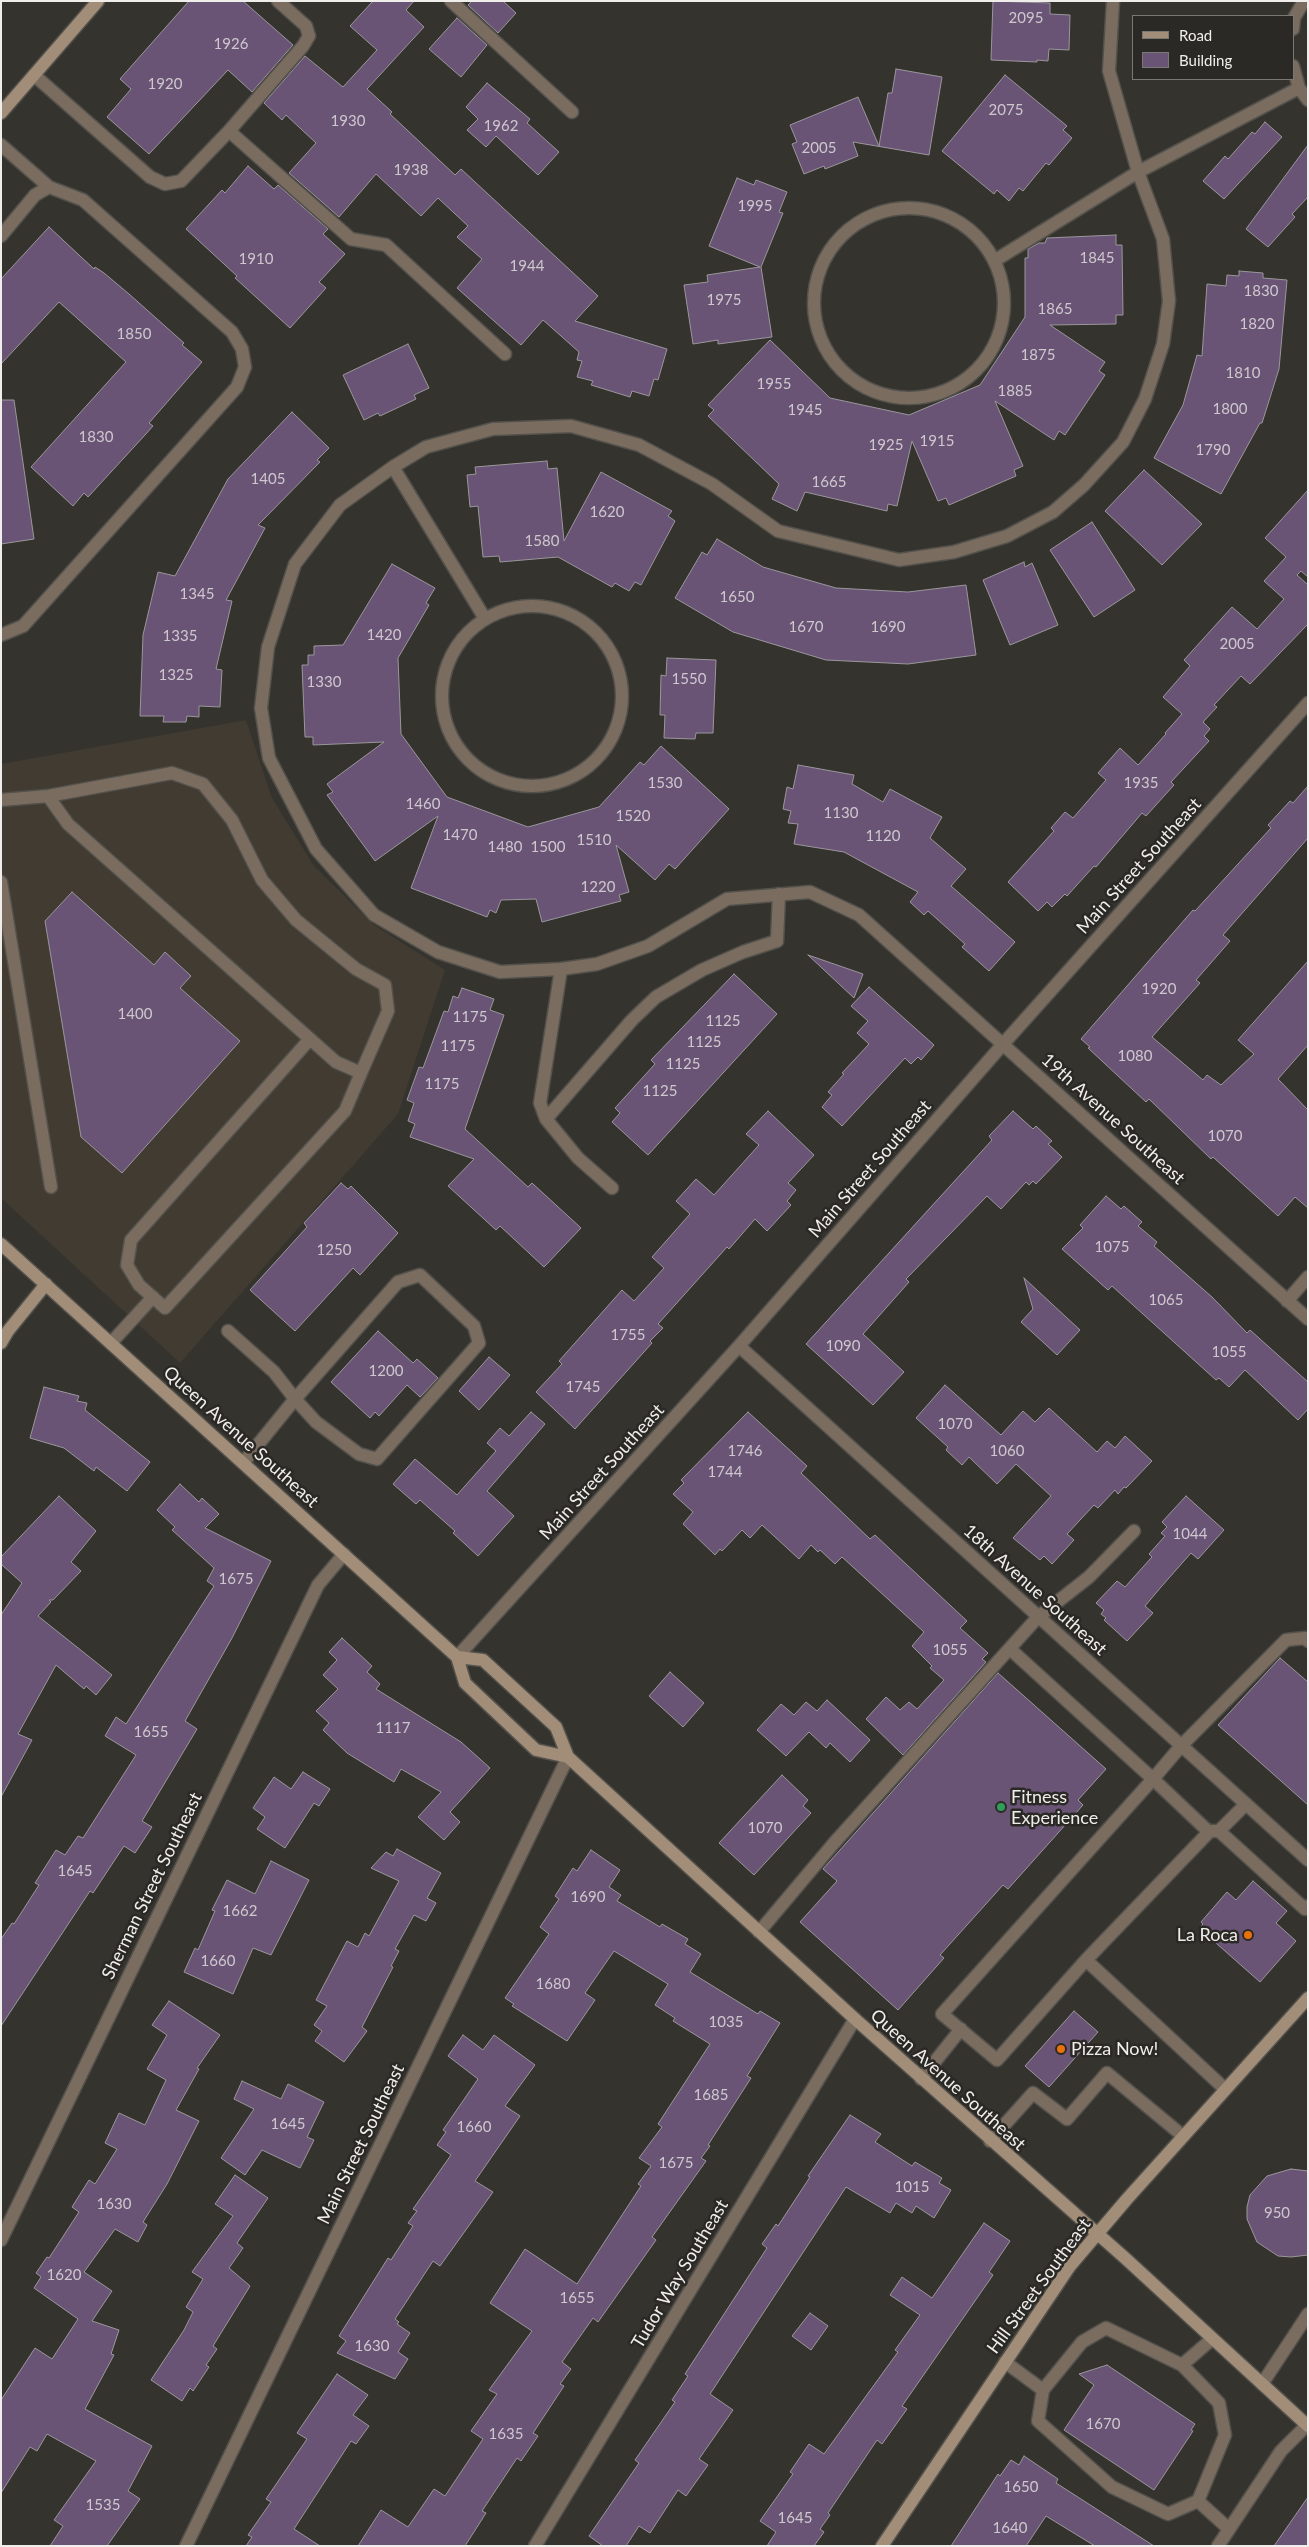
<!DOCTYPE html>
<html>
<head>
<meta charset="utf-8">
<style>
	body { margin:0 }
	#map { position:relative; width:1309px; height:2547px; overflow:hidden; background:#35332e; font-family:Lato,sans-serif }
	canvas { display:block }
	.frame { position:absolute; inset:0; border:2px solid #f0eeeb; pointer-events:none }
	.legend { position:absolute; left:1132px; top:15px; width:162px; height:65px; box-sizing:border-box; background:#2b2925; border:1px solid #7a7874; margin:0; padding:6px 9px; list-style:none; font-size:15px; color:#f0eeeb }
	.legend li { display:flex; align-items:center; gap:10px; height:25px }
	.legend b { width:25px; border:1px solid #7a7874 }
</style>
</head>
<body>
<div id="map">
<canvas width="1309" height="2547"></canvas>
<div class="frame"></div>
<ul class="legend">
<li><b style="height:6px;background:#a18d78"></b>Road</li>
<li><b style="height:14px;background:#6a5475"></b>Building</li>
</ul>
</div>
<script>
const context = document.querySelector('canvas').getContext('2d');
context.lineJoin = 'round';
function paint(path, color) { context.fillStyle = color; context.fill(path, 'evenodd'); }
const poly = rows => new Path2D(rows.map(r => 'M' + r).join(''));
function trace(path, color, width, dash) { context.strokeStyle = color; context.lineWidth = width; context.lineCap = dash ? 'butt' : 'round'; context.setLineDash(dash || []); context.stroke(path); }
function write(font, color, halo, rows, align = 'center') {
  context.font = font + ' Lato,sans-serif'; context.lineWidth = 5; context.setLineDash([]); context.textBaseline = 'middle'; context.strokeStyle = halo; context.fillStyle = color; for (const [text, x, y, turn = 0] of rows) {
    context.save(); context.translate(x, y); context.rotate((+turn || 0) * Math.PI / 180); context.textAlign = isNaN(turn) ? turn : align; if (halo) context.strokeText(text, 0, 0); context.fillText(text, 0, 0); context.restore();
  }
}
paint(poly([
	[246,720,272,798,314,866,374,925,445,970,398,1114,180,1363,1,1198,1,764]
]), '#413b31');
const building = poly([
	[189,1,243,1,293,45,252,92,228,70,149,154,107,117,131,89,120,79,189,1],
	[373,1,414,1,406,10,424,27,367,89,392,112,390,114,455,175,461,169,598,296,575,321,667,349,658,380,654,379,649,396,632,391,630,397,591,385,593,381,577,377,582,361,577,360,579,352,543,320,521,345,457,288,482,259,457,237,468,226,438,198,421,216,376,174,339,217,289,173,316,143,286,115,282,120,264,103,305,56,343,87,377,50,350,26,373,1],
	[472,1,503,1,516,13,498,33,468,5,472,1],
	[993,1,1050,3,1050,14,1070,15,1069,50,1049,49,1048,61,1037,60,1037,62,991,60,993,1],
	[457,18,487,45,461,77,429,49,457,18],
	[896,69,942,77,929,155,853,142,858,156,825,169,824,166,804,174,792,144,797,142,790,125,858,97,879,146,888,93,892,93,896,69],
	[1005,75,1067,126,1063,130,1072,138,1049,165,1046,163,1023,191,1019,188,1009,201,997,190,994,194,942,151,1005,75],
	[487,83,530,119,527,123,559,152,538,175,496,136,486,147,467,130,478,119,466,107,487,83],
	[1265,122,1282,137,1224,199,1203,181,1225,156,1228,159,1252,132,1255,134,1265,122],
	[1308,145,1308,197,1292,214,1295,217,1268,247,1246,229,1308,145],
	[248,166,274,189,278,185,328,229,323,234,345,254,319,282,326,288,290,328,235,278,237,276,186,229,222,190,225,193,248,166],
	[737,178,754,185,756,180,787,192,779,212,783,213,761,267,772,337,718,344,718,340,693,344,684,285,708,282,707,275,760,267,709,246,737,178],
	[49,227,94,269,95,267,104,273,129,294,184,343,182,345,202,362,149,423,153,426,145,435,88,497,84,493,73,506,31,467,126,362,59,302,1,364,1,279,49,227],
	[1116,235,1116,245,1122,245,1123,315,1116,315,1116,324,1050,325,1105,362,1099,371,1105,375,1065,435,1059,431,1054,440,995,401,1023,466,1014,470,1016,476,949,505,946,498,938,501,912,441,897,506,888,504,887,511,805,492,797,511,772,499,779,484,708,416,714,410,708,405,770,340,830,398,909,415,980,385,1025,317,1025,258,1028,258,1028,249,1039,243,1045,243,1047,238,1116,235],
	[1239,271,1263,273,1263,278,1287,280,1279,369,1262,423,1260,423,1221,494,1154,458,1183,405,1197,355,1202,356,1207,284,1226,286,1227,275,1239,276,1239,271],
	[408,344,429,388,414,395,416,399,380,416,378,413,364,420,343,375,408,344],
	[1,400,14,400,34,539,1,544,1,400],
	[292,412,329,448,317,460,320,462,258,525,265,528,226,600,232,601,216,669,222,670,220,707,199,706,199,717,187,716,186,722,163,722,164,716,140,716,143,635,158,572,175,576,228,479,292,412],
	[547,461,548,469,557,468,564,541,601,472,672,511,668,516,675,521,641,585,635,582,629,591,615,583,612,587,558,557,500,562,499,556,483,557,478,506,470,507,467,475,476,474,475,467,547,461],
	[1144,470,1202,524,1162,565,1105,511,1144,470],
	[1308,490,1308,577,1301,571,1297,575,1308,585,1308,624,1250,684,1241,676,1214,705,1217,707,1203,722,1210,729,1204,736,1209,741,1171,782,1174,785,1146,816,1142,813,1096,867,1094,866,1067,896,1065,894,1052,907,1047,902,1038,911,1008,882,1054,831,1051,828,1065,812,1073,818,1106,780,1098,773,1120,748,1138,765,1166,734,1165,733,1182,714,1163,697,1190,666,1184,660,1232,607,1257,629,1284,599,1264,581,1286,557,1265,538,1308,490],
	[1092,522,1135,590,1094,617,1050,550,1092,522],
	[717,539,763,567,836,588,908,592,966,585,976,655,908,664,826,660,733,632,675,598,702,552,707,555,717,539],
	[1024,562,1025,567,1032,563,1058,625,1010,645,983,580,1024,562],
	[392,564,435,588,426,603,429,605,398,658,401,734,447,797,528,827,599,807,640,762,644,765,661,746,729,809,675,869,669,864,655,880,616,845,629,892,619,895,621,901,542,922,536,899,501,900,496,913,490,910,487,917,411,888,438,816,375,861,327,795,333,792,327,784,384,742,313,745,313,737,305,737,302,665,308,665,308,655,314,655,314,646,343,645,392,564],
	[667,658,716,660,713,733,696,733,695,739,664,738,665,715,660,715,661,675,666,676,667,658],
	[798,765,854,775,852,784,883,802,890,789,942,817,930,838,966,869,951,886,1015,942,989,971,962,947,965,944,928,911,924,915,910,902,918,892,844,852,794,844,798,824,788,823,791,811,783,809,787,787,793,789,798,765],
	[1308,786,1308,838,1223,935,1230,941,1196,980,1200,983,1152,1037,1203,1080,1207,1075,1221,1085,1254,1054,1238,1040,1308,961,1308,1045,1278,1079,1308,1110,1308,1208,1295,1197,1278,1216,1213,1157,1211,1159,1149,1099,1146,1102,1088,1048,1090,1047,1081,1039,1193,910,1195,911,1271,828,1268,825,1290,801,1293,803,1308,786],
	[72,892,154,965,165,952,191,976,180,988,240,1041,122,1173,81,1137,45,921,72,892],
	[808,955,863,974,854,998,808,955],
	[734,974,777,1014,648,1155,612,1122,620,1113,615,1108,655,1064,651,1060,734,974],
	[869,987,934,1045,921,1060,918,1057,911,1064,905,1058,842,1126,822,1107,832,1095,828,1092,844,1074,842,1073,869,1044,857,1033,868,1021,851,1006,869,987],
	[462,988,494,999,490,1010,504,1015,465,1129,528,1187,532,1183,581,1228,544,1267,500,1226,496,1230,448,1186,474,1159,410,1137,415,1124,408,1121,414,1103,407,1100,419,1067,423,1068,444,1011,448,1012,453,996,458,998,462,988],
	[768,1111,814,1155,788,1183,796,1190,787,1201,791,1205,767,1231,755,1219,729,1249,727,1247,658,1324,663,1328,650,1341,652,1343,575,1429,536,1392,562,1364,559,1361,622,1290,634,1301,664,1268,652,1257,690,1214,676,1201,696,1179,714,1195,759,1145,746,1134,768,1111],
	[1013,1111,1033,1129,1036,1126,1052,1141,1048,1144,1062,1157,1036,1184,1033,1181,1029,1185,1026,1182,1001,1209,987,1196,906,1279,909,1282,863,1334,904,1372,873,1405,806,1344,992,1140,989,1136,1013,1111],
	[341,1183,348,1189,351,1186,398,1233,360,1275,353,1268,295,1331,250,1290,307,1227,304,1223,341,1183],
	[1106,1196,1121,1209,1124,1206,1142,1222,1138,1226,1157,1242,1154,1246,1212,1297,1247,1333,1250,1330,1308,1382,1308,1409,1298,1420,1245,1370,1229,1387,1219,1378,1216,1380,1112,1286,1108,1290,1062,1249,1083,1228,1080,1225,1106,1196],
	[1024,1278,1080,1330,1057,1355,1021,1322,1033,1309,1024,1278],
	[378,1331,413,1363,417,1359,438,1378,420,1397,407,1385,379,1416,375,1412,370,1418,331,1382,378,1331],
	[489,1357,510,1375,479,1410,459,1391,489,1357],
	[945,1385,1001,1435,1023,1411,1035,1422,1049,1408,1097,1452,1107,1441,1115,1448,1125,1436,1152,1461,1126,1488,1124,1487,1118,1494,1115,1490,1098,1508,1094,1505,1067,1534,1074,1540,1052,1564,1044,1556,1040,1560,1013,1538,1051,1496,1016,1464,997,1484,969,1457,962,1465,946,1450,948,1447,916,1418,945,1385],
	[44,1387,79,1396,77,1401,87,1403,85,1410,150,1462,127,1491,96,1467,94,1471,64,1448,30,1438,44,1387],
	[531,1412,545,1424,487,1491,514,1516,478,1556,453,1533,455,1531,420,1500,416,1504,393,1484,415,1459,457,1495,496,1451,487,1443,500,1428,509,1436,531,1412],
	[748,1412,807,1466,801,1473,870,1539,875,1535,967,1621,960,1628,988,1653,982,1659,986,1662,903,1755,866,1719,886,1697,900,1710,909,1702,917,1709,944,1680,930,1668,932,1666,912,1646,924,1632,842,1557,835,1564,820,1550,818,1552,811,1545,799,1559,762,1525,750,1538,742,1530,722,1551,720,1549,715,1555,683,1524,693,1512,673,1494,684,1483,681,1480,748,1412],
	[180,1484,199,1502,202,1498,219,1514,205,1528,271,1561,232,1638,185,1721,197,1729,142,1821,152,1827,135,1853,124,1846,93,1893,90,1891,1,2026,1,1939,12,1923,14,1924,39,1885,35,1883,56,1850,65,1855,78,1836,83,1838,136,1755,105,1736,116,1717,126,1724,214,1586,207,1581,214,1568,172,1530,175,1527,157,1510,180,1484],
	[59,1496,96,1531,71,1562,81,1571,53,1600,49,1600,51,1602,38,1616,112,1675,96,1695,86,1686,84,1689,56,1665,18,1734,32,1740,1,1797,1,1615,22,1583,1,1564,1,1557,59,1496],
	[1186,1496,1224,1530,1198,1559,1191,1553,1161,1587,1145,1606,1153,1613,1127,1641,1104,1620,1106,1618,1101,1614,1104,1610,1096,1603,1117,1581,1125,1587,1152,1557,1149,1554,1165,1536,1161,1533,1167,1527,1162,1522,1186,1496],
	[342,1638,372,1666,367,1672,380,1684,376,1689,461,1742,490,1768,450,1812,460,1822,444,1840,418,1817,441,1792,401,1769,394,1782,347,1753,323,1730,329,1723,316,1711,338,1689,323,1675,337,1660,329,1652,342,1638],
	[1280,1658,1308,1682,1308,1805,1218,1725,1280,1658],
	[670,1672,704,1703,683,1727,649,1696,670,1672],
	[998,1673,1106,1769,1078,1800,1083,1805,1008,1889,1003,1885,940,1955,944,1958,898,2010,800,1922,837,1881,823,1869,998,1673],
	[827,1700,870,1740,850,1762,830,1743,826,1748,809,1732,786,1756,757,1730,781,1704,794,1715,806,1702,817,1711,827,1700],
	[303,1772,330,1789,319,1806,314,1803,285,1848,257,1829,265,1817,253,1808,274,1777,291,1789,303,1772],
	[782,1775,808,1800,803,1806,811,1813,754,1875,719,1843,782,1775],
	[397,1849,441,1873,427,1898,436,1903,426,1921,414,1915,395,1949,399,1951,391,1966,393,1967,362,2027,367,2031,344,2062,315,2041,322,2031,314,2025,327,2006,316,2000,347,1941,358,1947,365,1933,369,1936,399,1881,371,1868,386,1852,393,1856,397,1849],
	[591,1850,620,1870,609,1887,621,1895,617,1901,660,1927,662,1924,688,1939,685,1944,701,1954,690,1972,758,2014,760,2011,780,2023,747,2076,751,2078,708,2145,710,2146,701,2158,706,2161,652,2237,656,2240,598,2322,593,2318,562,2362,571,2369,560,2384,564,2386,533,2433,538,2436,521,2461,517,2458,482,2511,486,2513,465,2546,358,2546,381,2510,408,2527,434,2489,445,2496,483,2439,471,2431,497,2394,489,2390,532,2331,490,2303,525,2249,577,2284,641,2186,638,2184,651,2166,639,2158,662,2127,658,2124,710,2044,673,2021,675,2018,655,2005,668,1984,614,1951,585,1993,595,2000,567,2041,512,2006,514,2004,505,1998,549,1934,540,1927,559,1899,555,1896,573,1868,577,1871,591,1850],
	[271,1861,309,1880,271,1955,253,1948,233,1994,184,1972,195,1948,198,1950,215,1911,212,1910,227,1880,255,1894,271,1861],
	[1253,1881,1287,1911,1276,1923,1296,1941,1260,1982,1199,1928,1203,1924,1201,1922,1227,1892,1236,1900,1253,1881],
	[169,2001,220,2035,197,2068,199,2069,176,2110,199,2121,167,2184,143,2222,147,2225,138,2242,115,2229,84,2272,112,2291,92,2321,119,2330,111,2354,114,2355,85,2409,152,2446,128,2491,140,2499,107,2546,50,2546,63,2526,54,2520,96,2461,47,2434,37,2451,30,2447,1,2493,1,2400,35,2348,52,2359,78,2319,34,2288,41,2277,36,2273,47,2257,49,2258,79,2212,72,2207,89,2180,95,2184,117,2149,105,2143,119,2113,145,2125,166,2080,147,2069,167,2035,152,2025,169,2001],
	[1074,2011,1098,2032,1049,2087,1025,2066,1074,2011],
	[463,2035,483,2050,494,2035,535,2065,505,2106,520,2116,475,2181,493,2192,440,2266,433,2261,395,2319,399,2322,397,2324,410,2333,398,2352,408,2359,395,2379,337,2353,346,2341,339,2336,388,2258,391,2260,413,2226,408,2223,417,2211,413,2209,451,2155,437,2145,446,2132,443,2130,478,2079,448,2056,463,2035],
	[242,2081,281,2099,288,2084,324,2102,307,2137,314,2140,300,2168,262,2150,245,2175,221,2158,254,2109,234,2099,242,2081],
	[850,2115,881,2134,875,2142,912,2166,915,2162,942,2178,939,2183,951,2190,934,2218,916,2206,912,2213,896,2203,890,2213,846,2187,710,2394,733,2410,699,2459,708,2465,686,2496,678,2490,650,2533,639,2526,626,2546,603,2546,589,2536,639,2463,635,2460,675,2402,672,2400,688,2376,685,2374,767,2248,762,2244,776,2224,778,2226,810,2177,808,2176,850,2115],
	[1291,2169,1308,2171,1308,2255,1291,2257,1278,2256,1257,2242,1247,2219,1247,2207,1250,2195,1267,2176,1291,2169],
	[235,2175,268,2198,237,2243,243,2248,229,2268,250,2286,213,2346,217,2349,206,2365,209,2367,193,2391,190,2388,182,2401,151,2380,184,2330,193,2312,186,2307,203,2279,192,2272,233,2216,215,2204,235,2175],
	[984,2223,1010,2241,989,2272,993,2275,902,2406,907,2409,882,2444,877,2440,828,2513,830,2515,820,2529,824,2532,814,2546,767,2546,776,2532,760,2521,793,2474,790,2472,809,2444,824,2454,898,2352,895,2350,920,2315,890,2295,902,2277,932,2298,984,2223],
	[810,2313,828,2326,811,2350,792,2336,810,2313],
	[1107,2365,1195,2424,1191,2430,1193,2431,1154,2490,1064,2430,1094,2385,1079,2374,1107,2365],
	[337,2374,368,2395,353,2415,369,2426,356,2444,351,2441,294,2529,320,2546,246,2546,252,2537,248,2535,271,2502,266,2499,307,2439,297,2433,337,2374],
	[1024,2456,1058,2479,1056,2483,1154,2546,1095,2546,1046,2516,1026,2546,951,2546,998,2474,1000,2476,1011,2460,1019,2465,1024,2456],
	[1308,2497,1308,2546,1274,2546,1308,2497]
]);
paint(building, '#6a5475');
trace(building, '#9a979c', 1);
const lane = poly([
	[451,1,572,112],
	[34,75,150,177,165,184,181,181,229,131,351,239,386,245,505,354],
	[229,131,303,46,309,36,306,26,278,1],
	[1,145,49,187],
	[1,236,35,195,49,187,83,200,232,332,242,349,245,367,237,387,23,626,1,635],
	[1,800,48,796,172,773,203,784,232,820,262,880,296,920,356,969,385,985,388,1011,361,1073,336,1062,68,824,48,796],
	[1,882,51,1187],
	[561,969,540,1103,546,1119,578,1158,612,1188],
	[310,1039,131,1240,127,1265,139,1285,165,1308,345,1111,361,1073],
	[546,1119,632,1020,656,997,702,970,743,952,777,941,779,894],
	[228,1331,274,1372,295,1399,398,1282,420,1275,474,1326,479,1343,377,1459,359,1454,316,1422,295,1399,243,1463],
	[111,1343,153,1297],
	[1010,1649,1153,1779,1181,1746,1286,1640,1305,1638,1308,1641],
	[1153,1779,1209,1832,1086,1960,997,2060,942,2014,1153,1779],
	[1211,1831,1219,1831,1246,1804],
	[1219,1831,1305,1909,1308,1906],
	[759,1932,834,1843,1038,1617,1089,1577,1134,1531],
	[1086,1960,1225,2089],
	[921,2079,961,2029],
	[990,2141,1033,2093,1067,2119,1107,2073,1183,2136],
	[1005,2362,1043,2390,1038,2421,1112,2487,1168,2514,1198,2501,1229,2529],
	[1182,2365,1219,2403,1225,2435,1198,2501],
	[1262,2384,1308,2314],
	[1043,2390,1082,2342,1106,2328,1182,2365,1212,2339]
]);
const street = poly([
	[1113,1,1109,71,1138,172,1163,239,1169,301,1163,344,1145,399,1123,442,1084,485,1053,512,1007,536,954,552,899,560,778,531,712,484,639,445,571,426,493,429,426,447,393,467,340,505,295,564,268,647,261,708,269,758,316,849,374,915,438,952,500,972,561,969,597,964,648,946,727,899,810,892,859,915,1308,1319],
	[1293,29,1294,18,1304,1],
	[1293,66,1299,88,1308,100],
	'814 303a95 95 0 1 1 190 0a95 95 0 1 1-190 0Z',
	[994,261,1138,172,1299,88],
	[393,467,484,617],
	'442 696a90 90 0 1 1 180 0a90 90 0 1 1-180 0Z',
	[1287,1301,1308,1277],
	[739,1346,1308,1860],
	[457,1657,739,1346,1004,1043,1308,703],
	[1,2240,318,1585,344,1554],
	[186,2546,568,1757],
	[535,2546,855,2019],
	[1218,2546,1281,2451,1307,2425]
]);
const secondary = poly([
	[1,113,98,1],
	[1,1244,457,1657,465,1683,536,1750,568,1757],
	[1,1343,8,1331,46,1284],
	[457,1657,483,1660,556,1727,568,1757,855,2019,1125,2258,1308,2426],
	[882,2546,1070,2266,1127,2199,1308,1998]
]);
trace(lane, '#53514c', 15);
trace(street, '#53514c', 15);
trace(secondary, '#53514c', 15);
trace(lane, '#7a6d5f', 12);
trace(street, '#7a6d5f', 12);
trace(secondary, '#a18d78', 12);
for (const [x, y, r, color] of [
	[1001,1807,5,"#2e9e5b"],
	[1248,1935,5,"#e8710a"],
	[1061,2049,5,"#e8710a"]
]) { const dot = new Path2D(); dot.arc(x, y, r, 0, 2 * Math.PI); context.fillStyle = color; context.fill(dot); trace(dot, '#2b2925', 2); }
write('15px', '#cec8ce', null, [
	["2095",1026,18],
	["1926",231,44],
	["1920",165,84],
	["2075",1006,110],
	["1930",348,121],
	["1962",501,126],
	["2005",819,148],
	["1938",411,170],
	["1995",755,206],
	["1845",1097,258],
	["1910",256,259],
	["1944",527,266],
	["1830",1261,291],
	["1975",724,300],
	["1865",1055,309],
	["1820",1257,324],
	["1850",134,334],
	["1875",1038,355],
	["1810",1243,373],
	["1955",774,384],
	["1885",1015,391],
	["1800",1230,409],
	["1945",805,410],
	["1830",96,437],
	["1915",937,441],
	["1925",886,445],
	["1790",1213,450],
	["1405",268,479],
	["1665",829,482],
	["1620",607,512],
	["1580",542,541],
	["1345",197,594],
	["1650",737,597],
	["1670",806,627],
	["1690",888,627],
	["1420",384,635],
	["1335",180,636],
	["2005",1237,644],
	["1325",176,675],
	["1550",689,679],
	["1330",324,682],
	["1530",665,783],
	["1935",1141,783],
	["1460",423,804],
	["1130",841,813],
	["1520",633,816],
	["1470",460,835],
	["1120",883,836],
	["1510",594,840],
	["1480",505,847],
	["1500",548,847],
	["1220",598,887],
	["1920",1159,989],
	["1400",135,1014],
	["1175",470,1017],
	["1125",723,1021],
	["1125",704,1042],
	["1175",458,1046],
	["1080",1135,1056],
	["1125",683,1064],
	["1175",442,1084],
	["1125",660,1091],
	["1070",1225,1136],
	["1075",1112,1247],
	["1250",334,1250],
	["1065",1166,1300],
	["1755",628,1335],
	["1090",843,1346],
	["1055",1229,1352],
	["1200",386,1371],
	["1745",583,1387],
	["1070",955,1424],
	["1746",745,1451],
	["1060",1007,1451],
	["1744",725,1472],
	["1044",1190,1534],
	["1675",236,1579],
	["1055",950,1650],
	["1117",393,1728],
	["1655",151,1732],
	["1070",765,1828],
	["1645",75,1871],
	["1690",588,1897],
	["1662",240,1911],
	["1660",218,1961],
	["1680",553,1984],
	["1035",726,2022],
	["1685",711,2095],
	["1645",288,2124],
	["1660",474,2127],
	["1675",676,2163],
	["1015",912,2187],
	["1630",114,2204],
	["950",1277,2213],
	["1620",64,2275],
	["1655",577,2298],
	["1630",372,2346],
	["1670",1103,2424],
	["1635",506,2434],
	["1650",1021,2487],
	["1535",103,2505],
	["1645",795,2518],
	["1640",1010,2528]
]);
write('18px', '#f0eeeb', '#2b2925', [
	["Main Street Southeast",1139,866,-48],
	["19th Avenue Southeast",1113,1119,42],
	["Main Street Southeast",870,1169,-49],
	["Queen Avenue Southeast",241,1437,42],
	["Main Street Southeast",602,1472,-48],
	["18th Avenue Southeast",1035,1590,42],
	["Sherman Street Southeast",152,1886,-64],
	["Queen Avenue Southeast",948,2080,42],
	["Main Street Southeast",361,2144,-64],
	["Tudor Way Southeast",680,2274,-59],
	["Hill Street Southeast",1039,2286,-54]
]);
write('18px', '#f0eeeb', '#2b2925', [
	["Fitness",1011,1797],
	["Experience",1011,1818],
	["La Roca",1238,1935,"right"],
	["Pizza Now!",1071,2049]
], 'left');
</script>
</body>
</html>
